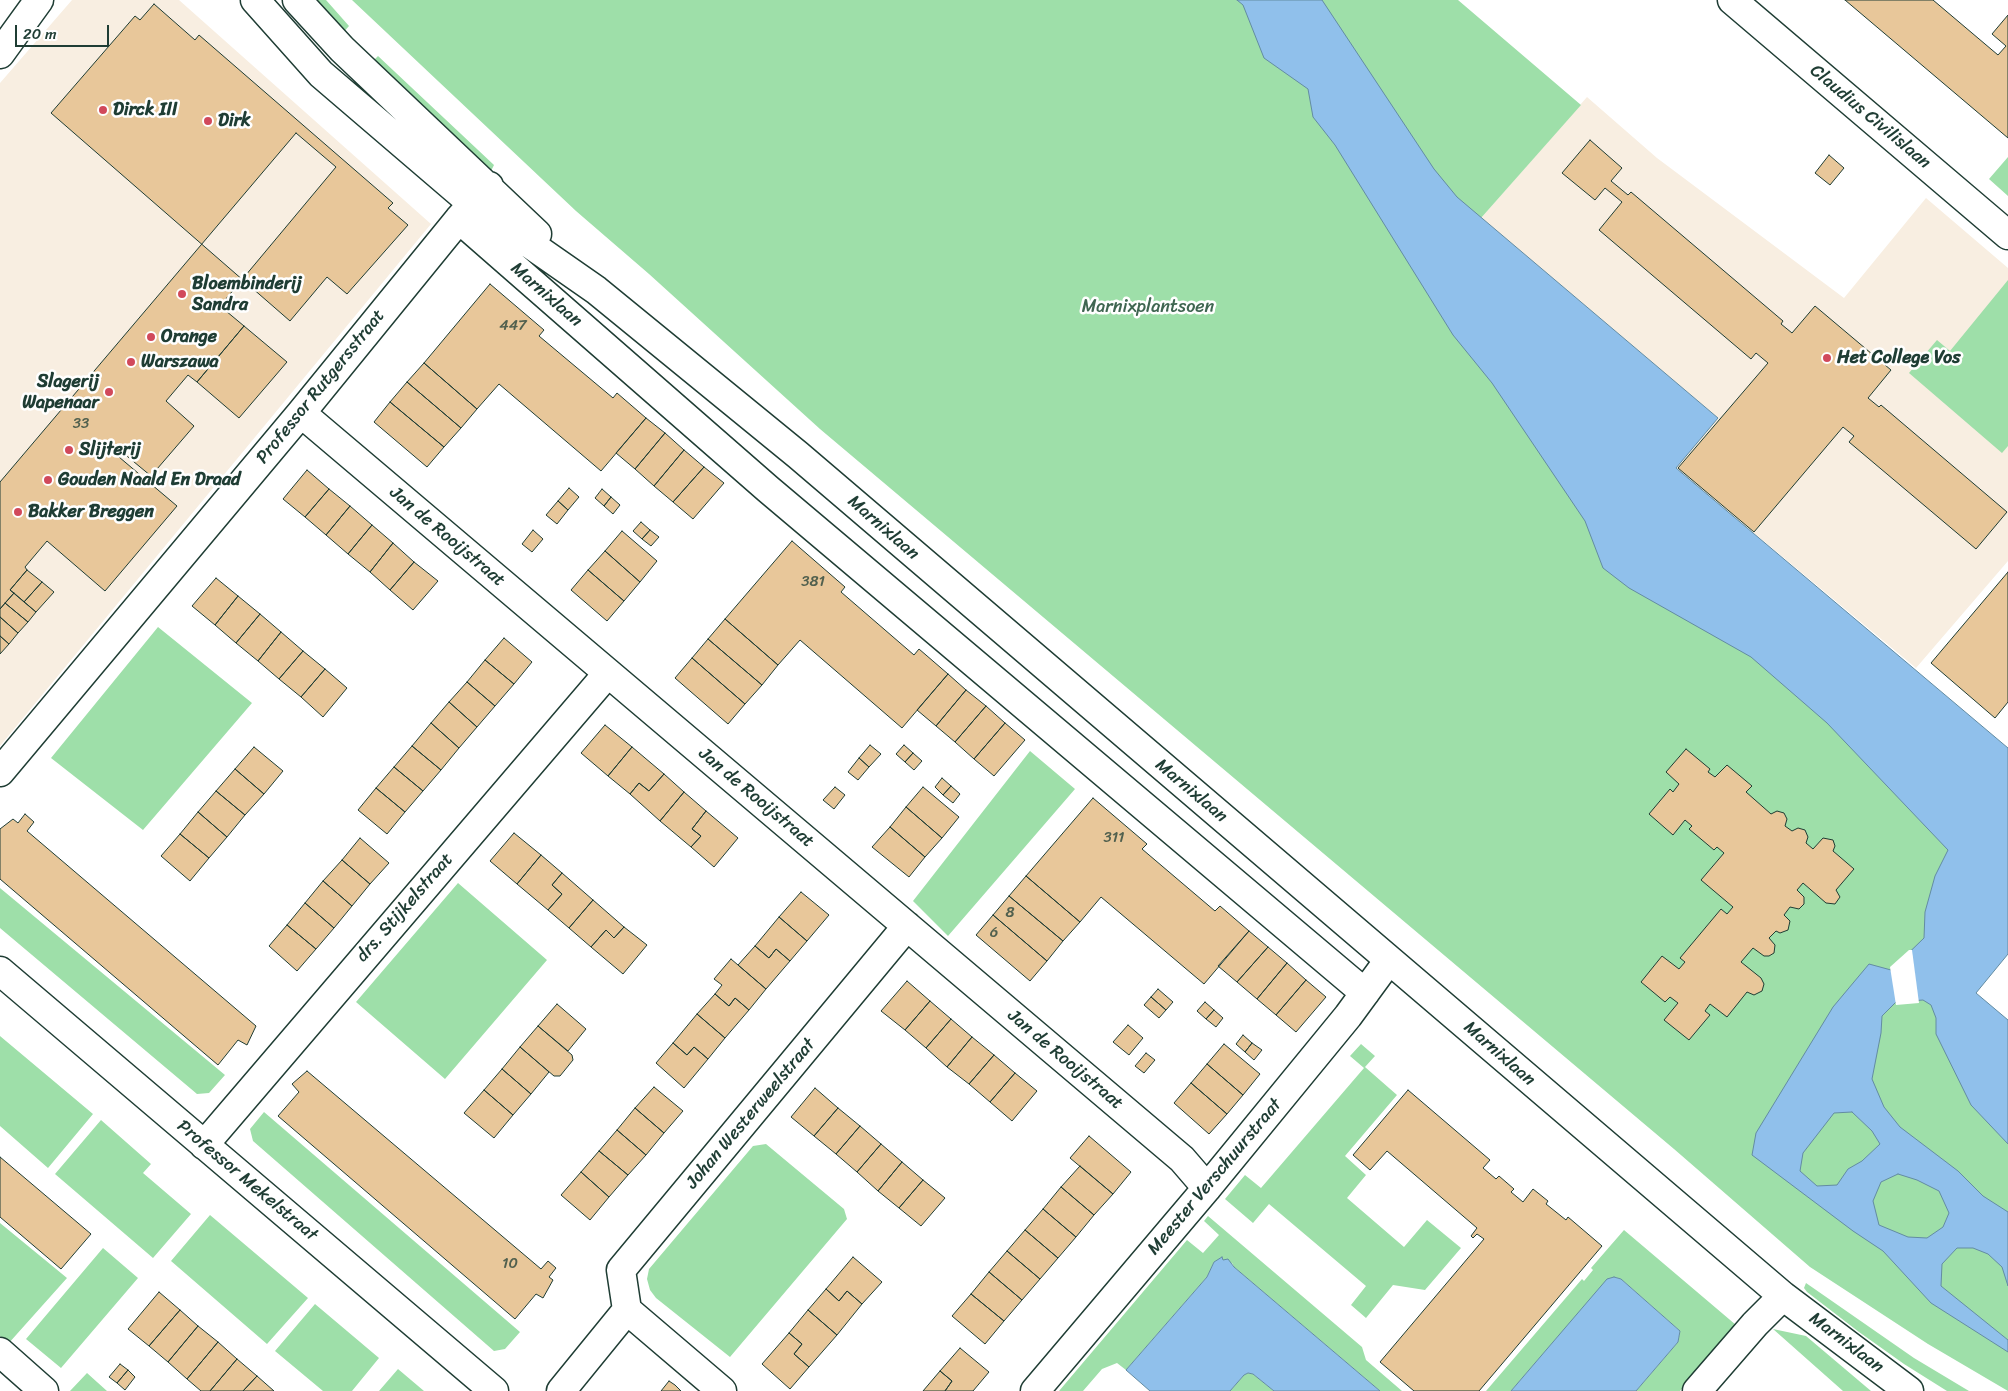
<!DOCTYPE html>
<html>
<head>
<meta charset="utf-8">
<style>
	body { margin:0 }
	#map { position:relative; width:2008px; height:1391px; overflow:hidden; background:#fff; font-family:Sriracha,sans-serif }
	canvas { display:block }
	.scale { position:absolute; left:15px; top:25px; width:94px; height:22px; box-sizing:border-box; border:2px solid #1f3d34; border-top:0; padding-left:6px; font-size:15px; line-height:18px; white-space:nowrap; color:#1f3d34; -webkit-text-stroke:4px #fff; paint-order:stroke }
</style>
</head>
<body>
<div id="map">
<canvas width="2008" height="1391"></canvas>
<div class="scale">20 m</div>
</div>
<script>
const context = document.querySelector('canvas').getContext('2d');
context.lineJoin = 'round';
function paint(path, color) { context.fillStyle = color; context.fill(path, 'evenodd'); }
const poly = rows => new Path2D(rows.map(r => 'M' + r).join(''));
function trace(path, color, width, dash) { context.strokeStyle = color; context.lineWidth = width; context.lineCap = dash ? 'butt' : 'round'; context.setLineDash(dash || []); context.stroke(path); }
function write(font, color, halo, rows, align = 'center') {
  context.font = font + ' Sriracha,sans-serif'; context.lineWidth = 5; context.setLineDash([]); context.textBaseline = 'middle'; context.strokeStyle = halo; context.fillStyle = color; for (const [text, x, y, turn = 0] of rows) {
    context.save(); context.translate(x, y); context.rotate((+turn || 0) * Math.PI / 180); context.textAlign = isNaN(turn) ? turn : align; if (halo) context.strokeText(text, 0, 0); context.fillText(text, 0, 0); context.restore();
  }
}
paint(poly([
	[72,0,179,0,431,224,0,746,0,83],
	[1587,97,1657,158,1844,298,1926,198,2008,268,2008,561,1916,668,1676,468,1718,418,1481,218]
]), '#f8eee1');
paint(poly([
	[311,0,326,0,349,26,341,35],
	[352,0,1458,0,1581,105,1481,218,1453,335,1994,859,1968,1021,2008,1053,2008,1391,1928,1344,1810,1267,1674,1149,820,429,649,274,576,211],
	[378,56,494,165,491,171,371,63],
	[2008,157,2008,196,1989,179],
	[2008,280,2008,446,2002,453,1909,373,1937,340,1950,351],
	[158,627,252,703,143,830,51,758],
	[1030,751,1075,789,948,936,913,901],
	[458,883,547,960,445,1079,356,1002],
	[0,888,225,1075,209,1093,197,1094,0,928],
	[0,1036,93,1114,48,1168,0,1126],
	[1361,1044,1375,1056,1365,1067,1397,1095,1345,1156,1366,1175,1347,1198,1404,1247,1427,1220,1461,1248,1425,1290,1393,1285,1366,1318,1351,1305,1366,1286,1269,1204,1253,1223,1225,1199,1245,1175,1261,1188,1364,1068,1350,1056],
	[264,1112,520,1332,505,1349,494,1351,253,1141,250,1129],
	[101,1120,151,1164,143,1173,191,1214,153,1258,55,1174],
	[766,1144,844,1209,847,1219,730,1357,656,1298,650,1290,647,1279,649,1269,753,1146],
	[210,1215,308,1298,267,1344,171,1261],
	[1208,1216,1362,1347,1366,1360,1402,1391,1380,1391,1234,1267,1232,1263,1218,1261,1214,1262,1207,1277,1126,1370,1117,1363,1102,1369,1083,1391,1059,1391,1187,1240,1203,1253,1219,1235,1204,1221],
	[0,1223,67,1278,8,1344,0,1336],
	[1624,1230,1736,1325,1680,1391,1636,1391,1678,1342,1680,1331,1621,1279,1614,1277,1607,1280,1511,1391,1486,1391,1582,1279,1584,1281,1593,1270,1591,1268],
	[103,1248,138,1278,61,1368,26,1339],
	[1806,1283,1914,1358,1969,1391,1947,1391,1904,1364,1859,1332,1807,1292,1804,1288],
	[315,1304,379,1358,352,1391,323,1391,275,1351],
	[1773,1329,1806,1336,1871,1391,1843,1391],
	[398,1369,424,1391,379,1391],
	[87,1373,107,1391,70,1391],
	[1248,1373,1253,1374,1274,1391,1230,1391,1244,1375]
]), '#9edfa9');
const water = poly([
	[1237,0,1322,0,1434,169,1457,197,1718,418,1676,468,2008,748,2008,954,1976,993,2008,1020,2008,1144,1971,1105,1936,1034,1936,1018,1931,1005,1923,1000,1896,1002,1882,1016,1881,1033,1872,1079,1884,1107,1900,1127,1958,1171,1983,1196,2008,1212,2008,1286,2002,1267,1988,1254,1973,1248,1957,1248,1942,1264,1941,1286,2008,1340,2008,1352,1931,1303,1883,1251,1853,1231,1752,1155,1756,1133,1833,1007,1869,964,1891,970,1924,938,1925,912,1935,876,1948,850,1827,723,1751,657,1629,588,1603,568,1585,521,1492,383,1453,335,1335,145,1313,117,1308,89,1264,58,1243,5,1237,0],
	[1852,1112,1872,1131,1880,1144,1862,1161,1848,1169,1837,1185,1817,1186,1800,1171,1803,1153,1834,1113,1852,1112],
	[1898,1174,1917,1180,1939,1191,1949,1213,1943,1227,1927,1238,1908,1237,1879,1225,1873,1201,1881,1182,1898,1174],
	[1222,1257,1223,1260,1228,1259,1234,1267,1380,1391,1274,1391,1253,1374,1248,1373,1244,1375,1230,1391,1150,1391,1126,1370,1207,1277,1214,1262,1222,1257],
	[1614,1277,1621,1279,1680,1331,1678,1342,1636,1391,1511,1391,1607,1279,1614,1277]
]);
paint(water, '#90c0eb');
trace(water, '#638ca2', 1);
paint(poly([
	[1909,950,1912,950,1919,1003,1896,1005,1890,967]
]), '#fff');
const building = poly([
	[1845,0,1933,0,1998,55,2006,46,1992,34,2008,15,2008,138,1845,0],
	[154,4,195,40,199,35,393,203,388,208,408,225,347,294,327,277,290,321,51,113,135,16,140,20,154,4],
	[296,133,336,167,220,306,244,326,197,382,188,375,166,401,194,426,151,476,122,452,119,457,177,506,105,591,47,541,25,567,27,570,10,590,14,593,0,609,0,482,296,133],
	[1590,140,1622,168,1611,181,1628,195,1631,192,1783,321,1781,324,1792,333,1815,306,1891,370,1868,398,1879,407,1881,405,2007,512,1976,549,1849,442,1854,436,1843,427,1754,532,1678,468,1768,363,1756,353,1751,359,1599,230,1622,202,1605,188,1595,200,1562,173,1590,140],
	[1829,155,1844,168,1830,185,1815,173,1829,155],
	[490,284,544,330,539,336,613,398,617,393,646,418,601,471,499,384,477,409,424,363,490,284],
	[244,326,287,362,239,418,197,382,244,326],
	[424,363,477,409,461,428,407,382,424,363],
	[407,382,461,428,444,447,390,402,407,382],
	[390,402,444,447,427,467,374,422,390,402],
	[646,418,665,433,635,469,616,453,646,418],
	[665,433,684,450,654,486,635,469,665,433],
	[684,450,704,467,673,502,654,486,684,450],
	[704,467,724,483,693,519,673,502,704,467],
	[307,470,329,489,305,517,283,499,307,470],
	[569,488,579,497,568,510,558,501,569,488],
	[329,489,350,506,326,535,305,517,329,489],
	[602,489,611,497,604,506,595,498,602,489],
	[611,497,620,505,613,514,604,506,611,497],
	[558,501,568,510,557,524,546,515,558,501],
	[350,506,372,525,348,554,326,535,350,506],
	[641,522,650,530,642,539,633,531,641,522],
	[372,525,393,543,370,572,348,554,372,525],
	[533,530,543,539,532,552,522,544,533,530],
	[650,530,659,537,651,546,642,539,650,530],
	[622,531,657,561,640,582,605,551,622,531],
	[792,541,845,587,841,592,914,655,919,649,948,674,902,728,800,640,778,665,725,619,792,541],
	[393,543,414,562,390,590,370,572,393,543],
	[605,551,640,582,624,601,588,570,605,551],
	[414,562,438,581,413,610,390,590,414,562],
	[27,570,42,582,24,602,10,590,27,570],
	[588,570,624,601,607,621,571,590,588,570],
	[2008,572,2008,702,1995,718,1931,663,2008,572],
	[216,578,238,596,215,625,192,606,216,578],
	[42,582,54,592,36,612,24,602,42,582],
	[14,593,36,612,28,622,5,603,14,593],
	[238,596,260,614,236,643,215,625,238,596],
	[5,603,28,622,18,633,0,617,0,609,5,603],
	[260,614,281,632,258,661,236,643,260,614],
	[0,617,18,633,9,644,0,636,0,617],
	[725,619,778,665,762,685,708,639,725,619],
	[281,632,303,651,279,679,258,661,281,632],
	[0,636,9,644,0,654,0,636],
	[504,638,532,662,514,684,485,660,504,638],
	[708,639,762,685,745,704,692,658,708,639],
	[303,651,325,669,301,697,279,679,303,651],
	[692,658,745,704,728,724,675,678,692,658],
	[485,660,514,684,495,706,467,682,485,660],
	[325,669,347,688,323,717,301,697,325,669],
	[948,674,966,690,936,726,917,710,948,674],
	[467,682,495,706,477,727,449,702,467,682],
	[966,690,986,706,955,742,936,726,966,690],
	[449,702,477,727,459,748,431,723,449,702],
	[986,706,1005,723,974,759,955,742,986,706],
	[431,723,459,748,441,770,412,746,431,723],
	[1005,723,1025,740,994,776,974,759,1005,723],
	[605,725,632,747,608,776,581,753,605,725],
	[870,745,881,754,869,767,859,758,870,745],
	[904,745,913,753,905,762,896,754,904,745],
	[412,746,441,770,423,791,394,767,412,746],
	[254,747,283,771,264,794,235,769,254,747],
	[632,747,664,774,649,791,639,783,630,794,608,776,632,747],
	[1686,749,1710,769,1708,772,1715,777,1727,765,1752,786,1746,792,1771,814,1777,811,1784,813,1787,819,1785,826,1792,831,1798,828,1805,830,1808,837,1806,843,1813,849,1823,838,1833,840,1835,846,1833,851,1854,869,1836,890,1840,897,1835,904,1826,903,1803,883,1797,890,1804,897,1804,904,1799,909,1790,907,1784,915,1790,921,1788,930,1780,933,1776,931,1769,938,1775,945,1774,953,1769,956,1764,956,1753,948,1741,962,1761,978,1764,984,1762,991,1754,995,1747,992,1727,1017,1710,1004,1705,1011,1710,1015,1689,1040,1664,1020,1678,1003,1670,997,1665,1002,1641,982,1662,956,1679,969,1685,962,1680,958,1721,909,1727,914,1733,907,1701,880,1724,853,1717,847,1714,850,1689,829,1692,826,1685,820,1673,835,1649,814,1670,789,1673,792,1679,784,1666,772,1686,749],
	[913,753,922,761,914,770,905,762,913,753],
	[859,758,869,767,858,780,848,772,859,758],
	[394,767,423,791,405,812,376,788,394,767],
	[235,769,264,794,245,815,216,791,235,769],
	[664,774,684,792,660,821,630,794,639,783,649,791,664,774],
	[942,778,951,786,943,795,935,787,942,778],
	[951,786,960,794,953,803,943,795,951,786],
	[835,787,845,795,834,809,823,800,835,787],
	[923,787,959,817,942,838,906,807,923,787],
	[376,788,405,812,387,834,358,810,376,788],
	[216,791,245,815,227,837,198,812,216,791],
	[684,792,706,811,692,829,701,836,691,847,660,821,684,792],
	[1093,798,1147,844,1142,849,1215,911,1220,906,1249,931,1204,984,1101,897,1080,922,1026,876,1093,798],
	[906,807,942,838,925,857,890,827,906,807],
	[706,811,738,838,714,867,691,847,701,836,692,829,706,811],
	[198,812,227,837,209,858,180,834,198,812],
	[25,814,34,822,27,831,256,1026,247,1045,238,1040,218,1065,0,879,0,829,13,819,18,823,25,814],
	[890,827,925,857,909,877,872,847,890,827],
	[514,833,541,855,517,884,490,861,514,833],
	[180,834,209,858,190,881,161,856,180,834],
	[360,838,389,863,370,884,342,860,360,838],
	[541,855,562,873,552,885,562,894,548,910,517,884,541,855],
	[342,860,370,884,352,906,323,881,342,860],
	[562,873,593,900,569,928,548,910,562,894,552,885,562,873],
	[1026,876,1080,922,1063,941,1009,896,1026,876],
	[323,881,352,906,334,928,305,903,323,881],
	[801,892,829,915,807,941,779,917,801,892],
	[1009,896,1063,941,1047,961,993,915,1009,896],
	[593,900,624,927,614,938,606,930,591,947,569,928,593,900],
	[305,903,334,928,316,949,287,925,305,903],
	[993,915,1047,961,1030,981,976,935,993,915],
	[779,917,807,941,790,961,776,949,769,958,755,946,779,917],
	[287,925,316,949,297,971,269,946,287,925],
	[624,927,647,945,623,974,591,947,606,930,614,938,624,927],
	[1249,931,1268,947,1237,982,1218,966,1249,931],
	[755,946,769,958,776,949,790,961,766,989,738,965,755,946],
	[1268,947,1287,963,1257,999,1237,982,1268,947],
	[731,959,766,989,749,1010,735,998,729,1006,715,994,722,985,714,979,731,959],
	[1287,963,1306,980,1276,1015,1257,999,1287,963],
	[1306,980,1326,997,1296,1032,1276,1015,1306,980],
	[907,981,930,1001,905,1030,881,1011,907,981],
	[1158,989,1173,1002,1166,1010,1151,997,1158,989],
	[715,994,729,1006,735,998,749,1010,725,1038,697,1014,715,994],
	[1151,997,1166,1010,1159,1018,1144,1005,1151,997],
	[930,1001,951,1019,926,1048,905,1030,930,1001],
	[1205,1002,1214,1010,1206,1019,1197,1011,1205,1002],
	[557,1004,586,1029,568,1051,538,1026,557,1004],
	[1214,1010,1223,1018,1216,1027,1206,1019,1214,1010],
	[697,1014,725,1038,708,1059,694,1047,687,1055,673,1043,697,1014],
	[951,1019,972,1037,947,1067,926,1048,951,1019],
	[1128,1025,1143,1038,1129,1055,1113,1042,1128,1025],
	[538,1026,572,1055,573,1060,560,1076,554,1076,520,1047,538,1026],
	[1243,1035,1252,1043,1245,1052,1236,1044,1243,1035],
	[972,1037,994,1055,969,1084,947,1067,972,1037],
	[673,1043,687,1055,694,1047,708,1059,684,1088,656,1063,673,1043],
	[1252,1043,1262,1050,1254,1060,1245,1052,1252,1043],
	[1224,1044,1260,1074,1243,1095,1207,1064,1224,1044],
	[520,1047,549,1072,531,1094,502,1069,520,1047],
	[1146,1053,1155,1060,1144,1073,1135,1066,1146,1053],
	[994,1055,1015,1073,990,1102,969,1084,994,1055],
	[1207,1064,1243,1095,1227,1114,1191,1083,1207,1064],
	[502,1069,531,1094,513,1115,484,1090,502,1069],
	[307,1071,541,1269,548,1261,556,1268,549,1277,553,1280,543,1298,536,1294,515,1319,278,1116,299,1092,292,1084,307,1071],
	[1015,1073,1037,1091,1012,1121,990,1102,1015,1073],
	[1191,1083,1227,1114,1209,1134,1174,1103,1191,1083],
	[654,1087,683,1111,664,1133,635,1108,654,1087],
	[815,1088,838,1108,814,1136,791,1117,815,1088],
	[484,1090,513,1115,494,1138,464,1113,484,1090],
	[1408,1090,1490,1160,1483,1168,1496,1179,1499,1176,1514,1189,1511,1192,1523,1202,1533,1189,1548,1201,1546,1204,1566,1220,1568,1217,1602,1246,1479,1391,1414,1391,1380,1362,1484,1239,1477,1234,1473,1238,1471,1236,1477,1228,1387,1151,1370,1170,1353,1155,1408,1090],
	[635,1108,664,1133,646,1155,617,1130,635,1108],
	[838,1108,860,1126,836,1154,814,1136,838,1108],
	[860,1126,881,1144,857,1172,836,1154,860,1126],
	[617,1130,646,1155,628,1175,599,1151,617,1130],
	[1089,1136,1131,1172,1113,1194,1070,1158,1089,1136],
	[881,1144,902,1162,878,1191,857,1172,881,1144],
	[599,1151,628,1175,609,1197,581,1172,599,1151],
	[0,1157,91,1234,61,1269,0,1217,0,1157],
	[902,1162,923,1180,899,1208,878,1191,902,1162],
	[1080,1166,1113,1194,1094,1215,1061,1187,1080,1166],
	[581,1172,609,1197,590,1220,561,1195,581,1172],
	[923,1180,945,1198,921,1226,899,1208,923,1180],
	[1061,1187,1094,1215,1076,1237,1043,1209,1061,1187],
	[1043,1209,1076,1237,1058,1258,1025,1230,1043,1209],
	[1025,1230,1058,1258,1040,1279,1007,1251,1025,1230],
	[1007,1251,1040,1279,1022,1300,989,1272,1007,1251],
	[853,1257,882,1282,862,1304,847,1291,839,1301,826,1289,853,1257],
	[989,1272,1022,1300,1004,1321,971,1294,989,1272],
	[826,1289,839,1301,847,1291,862,1304,837,1335,808,1310,826,1289],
	[159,1292,180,1310,149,1346,128,1329,159,1292],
	[971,1294,1004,1321,985,1344,952,1316,971,1294],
	[180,1310,198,1326,168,1362,149,1346,180,1310],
	[808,1310,837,1335,809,1367,794,1354,802,1344,789,1333,808,1310],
	[198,1326,218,1342,187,1379,168,1362,198,1326],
	[789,1333,802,1344,794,1354,809,1367,790,1389,762,1364,789,1333],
	[218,1342,237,1359,210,1391,201,1391,187,1379,218,1342],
	[960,1348,989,1372,973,1391,945,1391,952,1381,940,1371,960,1348],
	[237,1359,257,1376,243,1391,210,1391,237,1359],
	[120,1364,128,1370,117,1383,109,1377,120,1364],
	[128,1370,135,1377,125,1390,117,1383,128,1370],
	[940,1371,952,1381,945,1391,923,1391,940,1371],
	[257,1376,274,1391,243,1391,257,1376],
	[669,1381,675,1385,681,1391,661,1391,669,1381]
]);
paint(building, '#e8c79a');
trace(building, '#1f3d34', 1);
const minor = poly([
	[255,0,321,74,474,205,596,290,798,455,1783,1296,1909,1391],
	[297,0,342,49,537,234],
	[1732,0,2008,235],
	[0,54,39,0],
	[459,219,768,489,1365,993],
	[301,413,1182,1159,1207,1188],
	[0,772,301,413,459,219,489,186],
	[0,971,494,1391],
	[204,1145,608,673],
	[627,1310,621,1270,907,926],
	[627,1310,722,1391],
	[0,1352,44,1391],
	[561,1391,627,1310],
	[1035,1391,1207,1188,1348,1016,1389,960],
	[1697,1391,1755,1324,1783,1296]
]);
trace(minor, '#1f3d34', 31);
trace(minor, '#fff', 28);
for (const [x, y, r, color] of [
	[103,110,5,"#d1495b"],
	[208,121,5,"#d1495b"],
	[182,294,5,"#d1495b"],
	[151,337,5,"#d1495b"],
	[1827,358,5,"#d1495b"],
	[131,362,5,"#d1495b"],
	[109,392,5,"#d1495b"],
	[69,450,5,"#d1495b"],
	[48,480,5,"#d1495b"],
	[18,512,5,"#d1495b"]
]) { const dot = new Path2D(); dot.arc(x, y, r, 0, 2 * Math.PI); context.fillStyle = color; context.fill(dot); trace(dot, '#fff', 2); }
write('15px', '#51604e', null, [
	["447",513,326],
	["33",81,424],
	["381",813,582],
	["311",1114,838],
	["8",1010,913],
	["6",994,933],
	["10",510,1264]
]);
write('bold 18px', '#1f3d34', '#fff', [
	["Dirck III",113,110],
	["Dirk",218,121],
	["Bloembinderij",192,284],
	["Sandra",192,305],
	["Orange",161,337],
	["Het College Vos",1837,358],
	["Warszawa",141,362],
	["Slagerij",99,382,"right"],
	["Wapenaar",99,403,"right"],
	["Slijterij",79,450],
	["Gouden Naald En Draad",58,480],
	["Bakker Breggen",28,512]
], 'left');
write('18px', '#1f3d34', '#fff', [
	["Claudius Civilislaan",1870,117,40],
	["Marnixlaan",546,295,41],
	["Professor Rutgersstraat",321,387,-51],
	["Marnixlaan",883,528,41],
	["Jan de Rooijstraat",447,537,40],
	["Marnixlaan",1191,791,40],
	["Jan de Rooijstraat",756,798,40],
	["drs. Stijkelstraat",405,908,-49],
	["Marnixlaan",1499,1054,41],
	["Jan de Rooijstraat",1065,1060,40],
	["Johan Westerweelstraat",751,1114,-50],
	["Meester Verschuurstraat",1215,1177,-50],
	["Professor Mekelstraat",247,1181,40],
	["Marnixlaan",1846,1343,37]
]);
write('18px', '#3f6651', '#fff', [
	["Marnixplantsoen",1148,307]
]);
</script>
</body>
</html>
